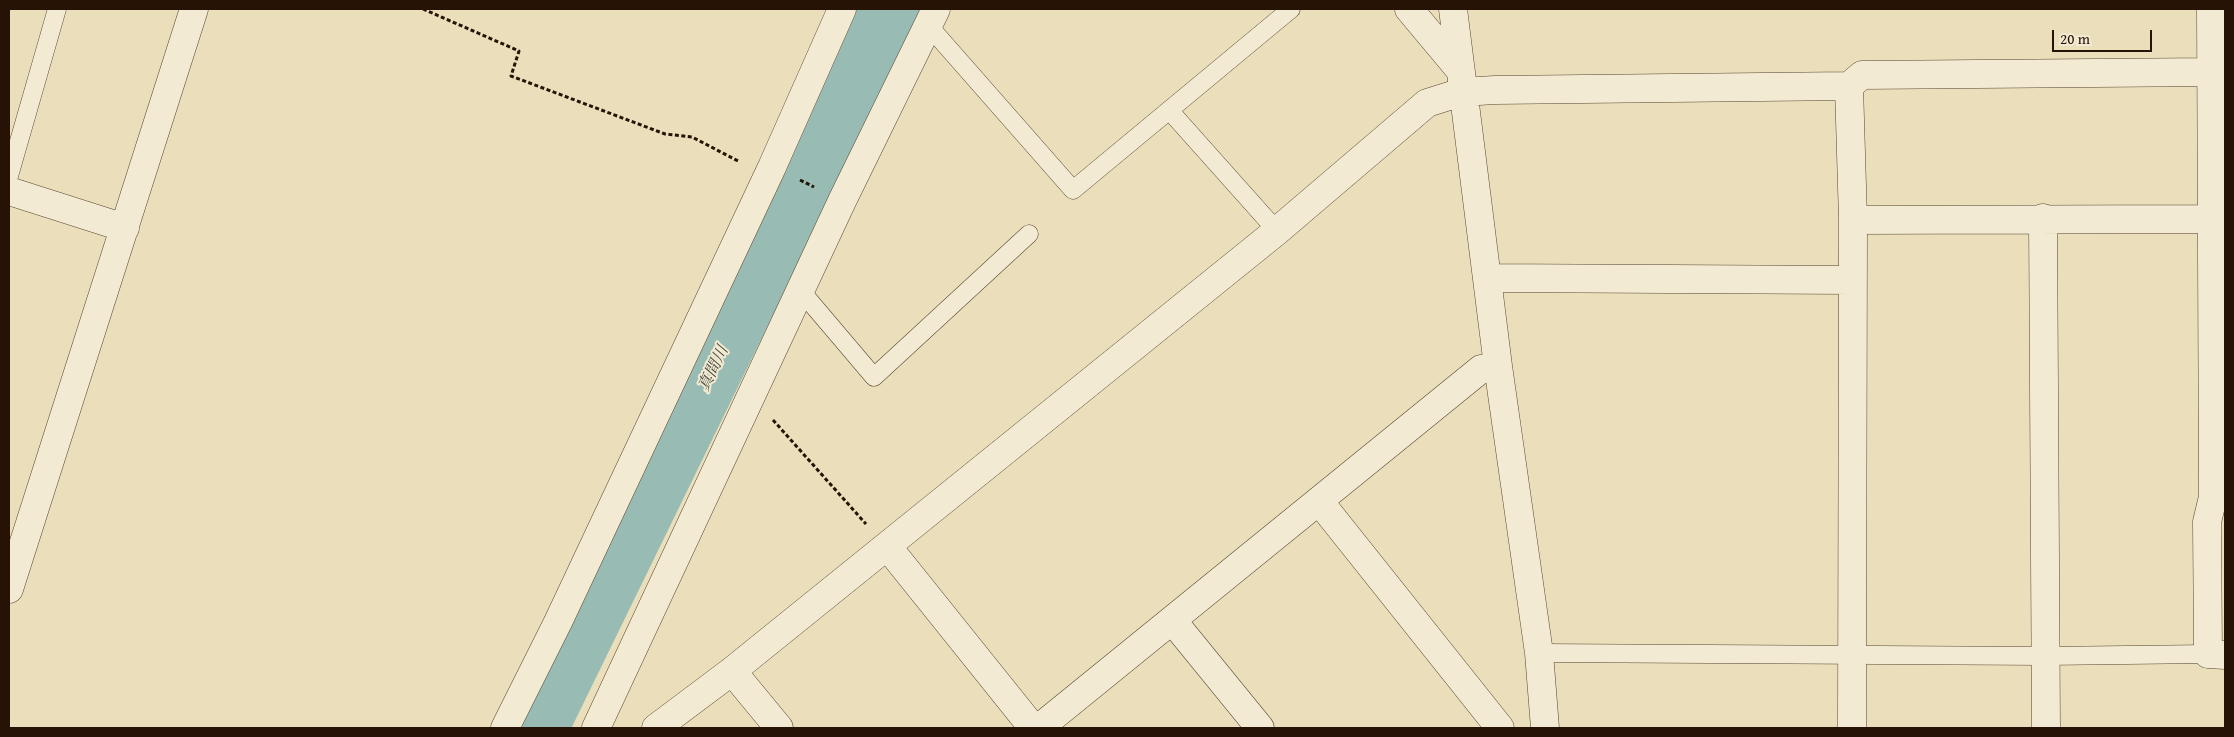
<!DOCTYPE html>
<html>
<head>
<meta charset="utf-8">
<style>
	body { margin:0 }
	#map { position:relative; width:2234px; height:737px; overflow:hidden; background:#ebdeba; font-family:"Gentium Book Plus",serif }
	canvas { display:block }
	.frame { position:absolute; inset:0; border:10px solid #261305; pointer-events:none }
	.scale { position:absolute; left:2052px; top:30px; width:100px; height:22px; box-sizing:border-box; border:2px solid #261305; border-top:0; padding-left:6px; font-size:15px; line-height:18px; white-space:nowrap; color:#261305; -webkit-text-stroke:4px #f2ead2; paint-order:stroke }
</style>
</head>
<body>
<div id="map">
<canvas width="2234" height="737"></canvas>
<div class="frame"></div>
<div class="scale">20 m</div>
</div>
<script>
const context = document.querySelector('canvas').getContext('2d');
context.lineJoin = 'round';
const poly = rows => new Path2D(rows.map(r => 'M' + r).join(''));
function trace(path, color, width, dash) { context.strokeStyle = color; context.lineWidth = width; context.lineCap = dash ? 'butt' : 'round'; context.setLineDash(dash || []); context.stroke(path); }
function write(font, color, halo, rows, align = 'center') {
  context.font = font + ' "Gentium Book Plus","Noto Serif JP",serif'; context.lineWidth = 4; context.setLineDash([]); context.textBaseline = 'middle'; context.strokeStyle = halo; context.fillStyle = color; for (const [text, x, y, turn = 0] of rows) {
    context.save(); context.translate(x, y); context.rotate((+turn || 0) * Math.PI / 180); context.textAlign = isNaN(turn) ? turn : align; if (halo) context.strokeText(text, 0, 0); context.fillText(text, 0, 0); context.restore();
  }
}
trace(poly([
	[538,728,889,9]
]), '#98bcb3', 60);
const service = poly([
	[928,25,1073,190,1291,9],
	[1169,110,1277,231],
	[9,176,57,9],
	[801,291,874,377,1029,234],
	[1539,653,2045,656,2208,654]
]);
const minor = poly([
	[1409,9,1460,70],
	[1453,9,1498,366,1539,653,1545,728],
	[2211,9,2213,497,2207,522,2208,654,2225,655],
	[9,191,125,228],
	[2043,218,2046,728],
	[1853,220,2211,219],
	[1487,278,1851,280],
	[1319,501,1500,728],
	[887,546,1033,728],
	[9,589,194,9],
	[1172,620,1260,728],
	[732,671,779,728],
	[505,728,558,622,772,167,842,9],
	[596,728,842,201,936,9],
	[656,728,732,671,1277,231,1427,103,1462,92,1495,90,1849,86],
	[1039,728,1481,369,1498,366],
	[1852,728,1853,220,1849,86,1862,75,2211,72]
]);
trace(service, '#574632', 19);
trace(minor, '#574632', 29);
trace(poly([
	[423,9,519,51,511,76,665,134,692,137,740,162],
	[800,180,814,187],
	[773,420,866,524]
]), '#261305', 3, [4, 2.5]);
trace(service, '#f2ead2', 18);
trace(minor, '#f2ead2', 28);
write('italic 16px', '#4e4e42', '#f2ead2', [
	["真間川",714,369,-64]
]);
</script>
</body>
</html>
